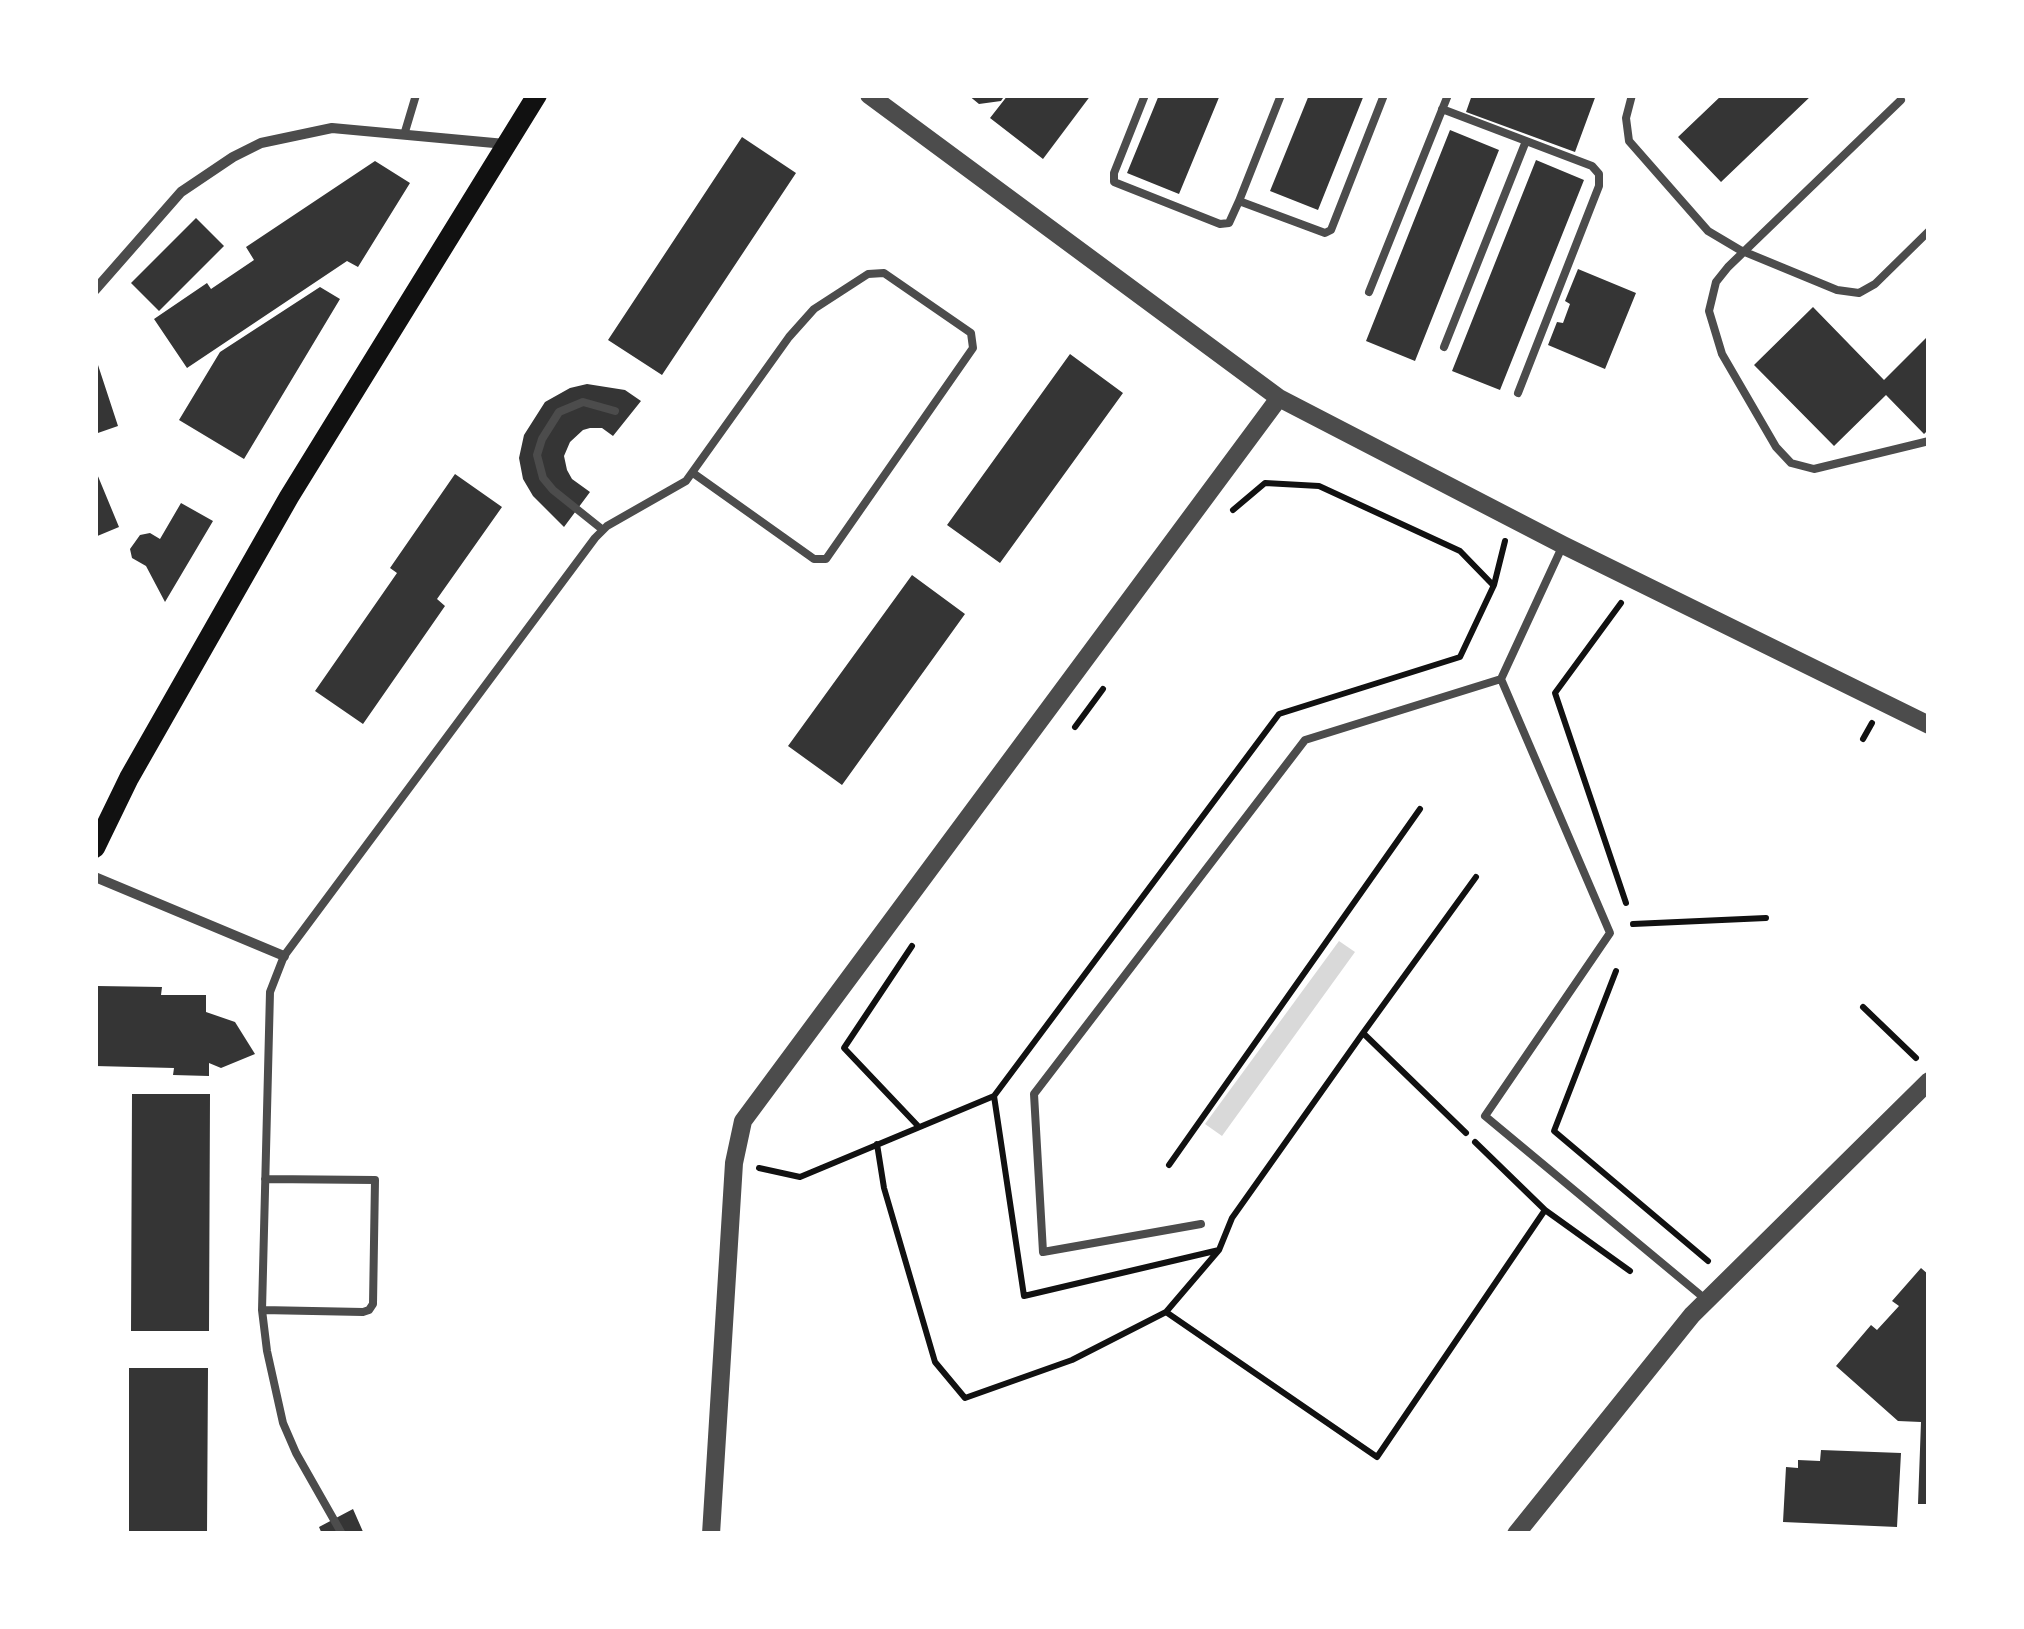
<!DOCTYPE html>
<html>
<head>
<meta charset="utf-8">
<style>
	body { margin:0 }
	#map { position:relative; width:2024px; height:1629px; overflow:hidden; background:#fff; font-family:Overpass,sans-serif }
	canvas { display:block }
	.frame { position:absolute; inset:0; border:98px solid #fff; pointer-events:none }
</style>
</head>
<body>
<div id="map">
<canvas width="2024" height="1629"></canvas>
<div class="frame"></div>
</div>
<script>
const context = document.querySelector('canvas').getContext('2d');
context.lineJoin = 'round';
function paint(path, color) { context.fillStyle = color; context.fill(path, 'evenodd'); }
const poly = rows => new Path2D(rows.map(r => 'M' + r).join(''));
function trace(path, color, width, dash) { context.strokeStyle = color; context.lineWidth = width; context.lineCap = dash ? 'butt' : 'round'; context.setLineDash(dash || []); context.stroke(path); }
paint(poly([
	[1339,941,1355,952,1222,1136,1205,1124]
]), '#d9d9d9');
paint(poly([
	[968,95,1005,95,1001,101,979,104],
	[1008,95,1091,95,1043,159,990,118],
	[1159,95,1220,95,1179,194,1127,173],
	[1309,95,1364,95,1318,210,1270,191],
	[1472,95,1596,95,1575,152,1466,112],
	[1722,95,1812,95,1721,182,1678,137],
	[1450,130,1499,150,1415,361,1366,341],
	[742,137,796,173,662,375,608,340],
	[1536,160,1584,180,1500,390,1452,371],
	[375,161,410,183,358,267,347,261,187,368,154,319,207,283,211,289,254,260,246,247],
	[196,218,224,246,159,311,131,283],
	[1578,269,1636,293,1605,369,1548,345,1557,322,1563,323,1570,304,1565,301],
	[320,287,340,299,244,459,179,420,220,352],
	[1813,307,1884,380,1929,335,1929,429,1924,434,1886,395,1834,446,1754,365],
	[1070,354,1123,393,1000,563,947,525],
	[98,365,118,426,95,434,95,366],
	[587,384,625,390,641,401,613,436,602,428,590,428,583,430,570,442,564,456,567,470,572,479,590,492,564,527,533,496,523,479,519,458,524,435,545,402,570,388],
	[95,469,119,527,95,537],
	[455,474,502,507,437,599,445,606,363,724,315,691,397,573,390,568],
	[181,503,213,521,165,602,146,566,132,558,130,549,140,535,150,533,160,539],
	[912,575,965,614,842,785,788,746],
	[97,986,162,987,161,995,206,995,206,1012,235,1022,255,1054,221,1068,209,1063,209,1076,173,1075,174,1068,95,1066],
	[132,1094,210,1094,209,1331,131,1331],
	[1921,1268,1929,1275,1929,1504,1918,1504,1921,1422,1898,1421,1836,1366,1871,1325,1877,1330,1899,1306,1892,1301],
	[129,1368,208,1368,207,1534,129,1534],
	[1821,1450,1901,1453,1897,1527,1783,1522,1786,1467,1798,1468,1798,1460,1820,1461],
	[353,1509,364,1534,322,1534,319,1527]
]), '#353535');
trace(poly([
	[1233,510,1265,483,1319,486,1460,551,1493,585],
	[1621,603,1555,693,1626,903],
	[1075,727,1103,689],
	[1863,739,1872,723],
	[1633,924,1766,918],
	[912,946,844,1048,919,1127],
	[1616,971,1554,1131,1708,1261],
	[1863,1007,1916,1058],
	[1363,1033,1476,877],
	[994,1096,1024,1296,1219,1250,1232,1218,1363,1033,1466,1133],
	[1475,1142,1545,1210,1630,1271],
	[877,1144,884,1188,935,1362,965,1398,1072,1360,1166,1312,1219,1250],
	[1169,1165,1420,809],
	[759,1168,800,1177,994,1096,1279,714,1460,657,1494,585,1505,541],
	[1166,1312,1377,1457,1545,1210]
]), '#111', 6);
trace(poly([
	[1145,95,1114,173,1114,182,1220,224,1229,223,1239,201],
	[1281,95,1239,201,1325,233,1331,230,1384,95],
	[1632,95,1626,118,1629,141,1708,231,1740,250,1837,290,1859,293,1875,284,1929,231],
	[1901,100,1728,267,1716,282,1709,311,1722,354,1776,447,1791,463,1814,469,1929,441],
	[1442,109,1592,166,1599,174,1599,186,1518,393],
	[404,135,416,95],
	[1369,292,1448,95],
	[1444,347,1526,141],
	[603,530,553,490,543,478,537,455,542,439,559,412,583,402,615,411],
	[1563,545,1501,679,1610,933,1485,1116,1704,1298],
	[1201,1224,1043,1252,1034,1094,1305,740,1501,679],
	[262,1310,363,1312,369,1310,373,1304,375,1180,265,1179],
	[342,1534,296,1453,283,1423,267,1351,262,1310,270,992,284,956,595,538,607,526,686,481,789,337,814,309,868,274,884,273,971,333,973,348,826,559,814,559,693,473]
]), '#4c4c4c', 8);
trace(poly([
	[95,290,181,192,233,157,261,143,332,128,505,144],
	[95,877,284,956]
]), '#4c4c4c', 10);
trace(poly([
	[869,95,1279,398,1563,545,1929,725],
	[711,1534,734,1163,743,1121,1279,398],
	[1516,1534,1692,1315,1929,1081]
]), '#4c4c4c', 18);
trace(poly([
	[95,848,129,778,289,497,537,95]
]), '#111', 20);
</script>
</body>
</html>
